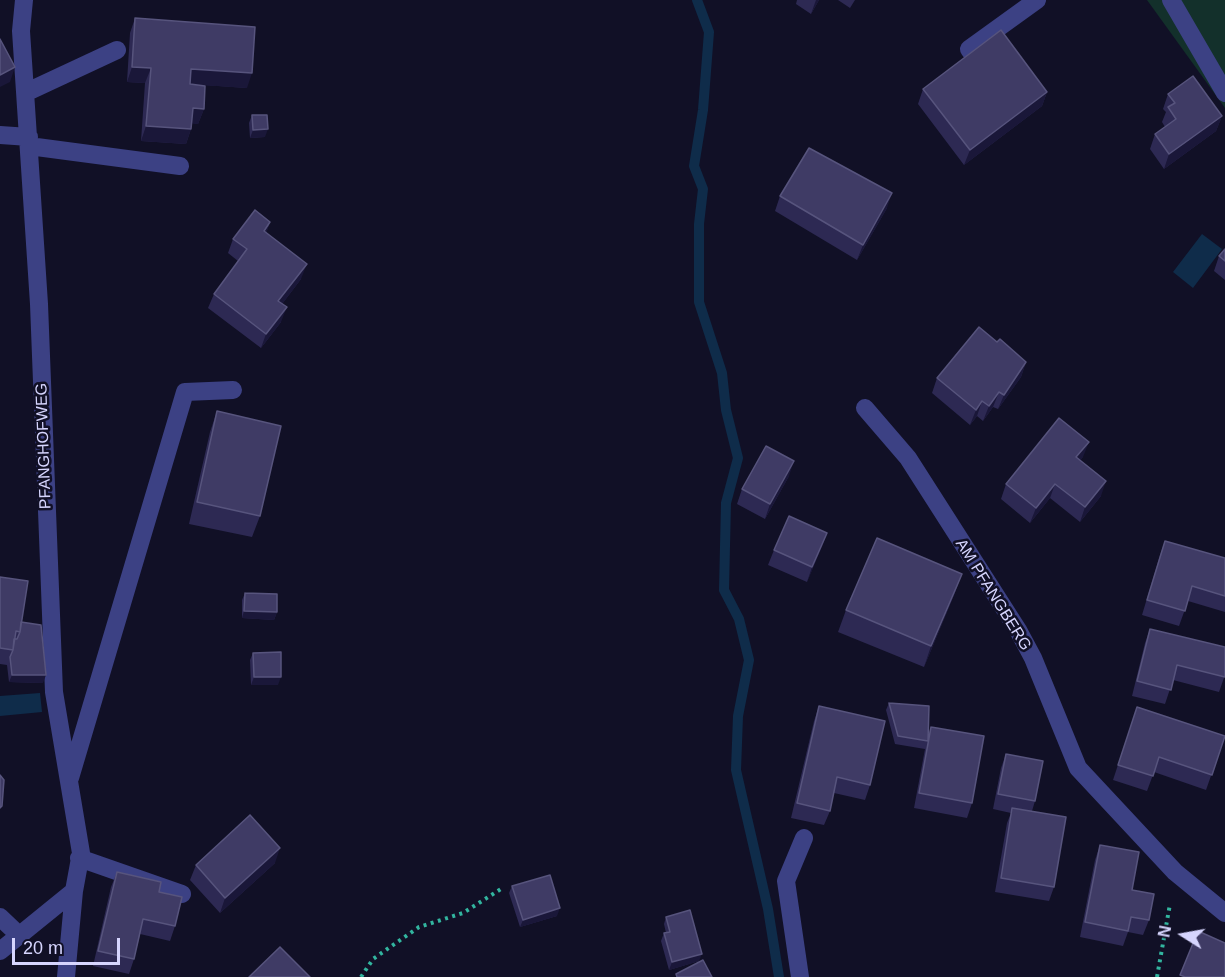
<!DOCTYPE html>
<html>
<head>
<meta charset="utf-8">
<style>
	body { margin:0 }
	#map { position:relative; width:1225px; height:977px; overflow:hidden; background:#111026; font-family:Helvetica,sans-serif }
	canvas { display:block }
	.north { position:absolute; left:1153px; top:905px; width:60px; height:60px; -webkit-text-stroke:4px #111026; paint-order:stroke; rotate:281deg; font-size:16px; font-weight:700; line-height:24px; text-align:center; color:#d6d5fe }
	.north::after { content:''; display:block; margin:auto; width:21px; height:27px; background:#d6d5fe; clip-path:polygon(50% 0,100% 100%,50% 72%,0 100%) }
	.scale { position:absolute; left:12px; top:938px; width:108px; height:27px; box-sizing:border-box; border:3px solid #d6d5fe; border-top:0; padding-left:8px; font-size:18px; line-height:21px; white-space:nowrap; color:#d6d5fe; -webkit-text-stroke:4px #111026; paint-order:stroke }
</style>
</head>
<body>
<div id="map">
<canvas width="1225" height="977"></canvas>
<div class="north">N</div>
<div class="scale">20 m</div>
</div>
<script>
const context = document.querySelector('canvas').getContext('2d');
context.lineJoin = 'round';
function paint(path, color) { context.fillStyle = color; context.fill(path, 'evenodd'); }
const poly = rows => new Path2D(rows.map(r => 'M' + r).join(''));
function trace(path, color, width, dash) { context.strokeStyle = color; context.lineWidth = width; context.lineCap = dash ? 'butt' : 'round'; context.setLineDash(dash || []); context.stroke(path); }
function write(font, color, halo, rows, align = 'center') {
  context.font = font + ' Helvetica,sans-serif'; context.lineWidth = 5; context.setLineDash([]); context.textBaseline = 'middle'; context.strokeStyle = halo; context.fillStyle = color; for (const [text, x, y, turn = 0] of rows) {
    context.save(); context.translate(x, y); context.rotate((+turn || 0) * Math.PI / 180); context.textAlign = isNaN(turn) ? turn : align; if (halo) context.strokeText(text, 0, 0); context.fillText(text, 0, 0); context.restore();
  }
}
paint(poly([
	[1147,0,1225,0,1225,108]
]), '#13302b');
paint(poly([
	[1202,234,1222,249,1193,288,1173,272],
	[40,693,42,712,0,716,0,696]
]), '#0f2c4a');
trace(poly([
	[697,0,709,32,703,110,694,166,703,189,699,224,699,302,722,373,726,410,738,458,726,503,724,590,739,619,749,660,738,716,736,770,768,909,779,977]
]), '#0f2c4a', 10);
trace(poly([
	[361,977,373,959,419,927,463,913,501,889],
	[1157,977,1170,904]
]), '#32b59f', 4, [3, 4.5]);
trace(poly([
	[24,0,21,31,39,304,54,692,81,853,74,891,66,977],
	[1171,0,1225,93],
	[976,59,969,49,1037,0],
	[27,92,117,50],
	[0,135,29,137],
	[29,146,180,166],
	[865,408,908,458,1018,630,1033,658,1078,768,1175,872,1225,913],
	[70,778,185,392,233,390],
	[79,858,182,894],
	[0,917,20,936],
	[0,951,74,891],
	[800,977,786,881,804,838]
]), '#3c4184', 18);
paint(poly([
	[797,0,819,0,811,14,796,4],
	[838,0,855,0,850,8],
	[135,18,247,88,190,84,204,109,198,124,192,123,191,129,186,144,141,141,145,83,127,82,130,33],
	[923,89,1047,92,1042,106,964,165,918,104],
	[1168,94,1222,116,1216,131,1164,169,1150,149,1155,134,1165,127,1162,122,1166,112,1163,109],
	[252,115,265,137,250,138,249,123],
	[780,196,887,208,857,260,775,211],
	[270,222,266,233,301,279,282,304,281,322,261,348,208,308,214,294,238,261,228,253,233,239],
	[1225,249,1225,280,1214,271,1219,256],
	[997,342,1026,362,1021,377,998,409,993,407,983,421,977,416,970,425,932,393,937,378],
	[217,411,260,516,252,537,189,524,210,432],
	[1083,457,1080,460,1101,496,1080,522,1050,498,1030,523,1001,499,1006,484],
	[789,476,765,519,737,504,742,489],
	[827,533,807,582,768,565,774,550],
	[1165,541,1225,558,1225,612,1188,601,1179,626,1142,615,1160,555],
	[962,574,954,595,924,667,838,632,846,610],
	[0,577,21,622,43,683,9,682,7,665,0,664],
	[245,593,277,612,274,620,242,618,242,600],
	[1150,629,1225,675,1219,692,1173,680,1165,704,1132,696,1145,643],
	[253,653,278,685,251,685,250,660],
	[889,703,928,735,931,727,972,803,967,818,914,808,925,749,895,744,886,710],
	[819,706,870,785,865,800,834,793,830,811,824,825,791,818,814,721],
	[1137,707,1225,736,1206,790,1154,772,1147,791,1113,780],
	[1006,754,1035,801,1032,811,1054,887,1049,901,995,892,1007,823,1011,813,993,809,1001,768],
	[1100,845,1132,890,1149,920,1143,935,1128,932,1123,946,1080,937,1095,860],
	[275,863,220,913,190,880,196,865],
	[117,872,159,892,175,926,170,941,140,934,134,959,129,974,93,966,111,887],
	[512,886,557,916,520,927,509,893],
	[666,917,699,961,669,970,661,941,664,933,666,933,664,924]
]), '#2d2953');
paint(poly([
	[816,0,819,0,811,14],
	[15,67,10,82,0,87,0,75],
	[132,67,151,68,145,83,127,82],
	[191,69,252,73,247,88,186,84],
	[1047,92,1042,106,964,165,970,150],
	[193,108,204,109,198,124,187,123],
	[1222,116,1216,131,1164,169,1169,154],
	[146,126,191,129,186,144,141,141],
	[268,129,265,137,250,138,253,130],
	[892,193,887,208,857,260,863,245],
	[270,222,265,237,264,231],
	[307,264,301,279,273,316,278,301],
	[287,307,281,322,261,348,266,334],
	[1026,362,1021,377,998,409,1004,395],
	[999,392,993,407,983,421,989,406],
	[982,401,977,416,970,425,976,410],
	[1089,442,1083,457,1071,472,1076,457],
	[794,461,789,476,765,519,770,504],
	[1106,481,1101,496,1080,522,1085,507],
	[1055,484,1050,498,1030,523,1036,508],
	[827,533,822,547,807,582,812,567],
	[962,574,954,595,924,667,931,646],
	[244,611,277,612,274,620,242,618],
	[12,675,46,675,43,683,9,682],
	[254,677,281,677,278,685,251,685],
	[280,848,275,863,220,913,225,898],
	[560,908,557,916,520,927,523,920],
	[702,954,699,961,669,970,672,962]
]), '#1a1739');
const building = poly([
	[135,18,255,27,252,73,191,69,190,84,205,86,204,109,193,108,191,129,146,126,151,68,132,67,135,18],
	[1001,30,1047,92,970,150,923,89,1001,30],
	[0,39,15,67,0,75,0,39],
	[1193,76,1222,116,1169,154,1155,134,1176,119,1168,107,1175,103,1168,94,1193,76],
	[252,115,267,115,268,129,253,130,252,115],
	[809,148,892,193,863,245,780,196,809,148],
	[255,210,270,222,264,231,307,264,278,301,287,307,266,334,214,294,247,249,233,239,255,210],
	[1225,249,1225,261,1219,256,1225,249],
	[979,327,997,342,1000,339,1026,362,1004,395,999,392,989,406,982,401,976,410,937,378,979,327],
	[217,411,281,426,260,516,197,502,217,411],
	[1059,418,1089,442,1076,457,1106,481,1085,507,1055,484,1036,508,1006,484,1059,418],
	[766,446,794,461,770,504,742,489,766,446],
	[789,516,827,533,812,567,774,550,789,516],
	[877,538,962,574,931,646,846,610,877,538],
	[1165,541,1225,558,1225,596,1192,586,1185,611,1147,600,1165,541],
	[0,577,28,581,20,632,16,631,13,650,0,648,0,577],
	[245,593,277,594,277,612,244,611,245,593],
	[21,622,41,625,46,675,12,675,10,657,13,650,14,639,17,639,20,632,21,622],
	[1150,629,1225,647,1225,677,1177,665,1171,690,1137,681,1150,629],
	[281,652,281,677,254,677,253,653,281,652],
	[889,703,929,706,928,741,898,736,889,703],
	[819,706,885,721,870,785,837,777,830,811,797,803,819,706],
	[1137,707,1225,736,1212,775,1159,757,1153,776,1118,765,1137,707],
	[931,727,984,736,972,803,919,793,931,727],
	[1006,754,1043,761,1035,801,998,794,1006,754],
	[0,775,4,780,2,806,0,808,0,775],
	[1012,808,1066,817,1054,887,1001,878,1012,808],
	[250,815,280,848,225,898,196,865,250,815],
	[1100,845,1139,852,1132,890,1154,894,1149,920,1131,917,1128,931,1085,922,1100,845],
	[117,872,161,882,159,892,182,897,175,926,143,919,134,959,98,951,117,872],
	[550,875,560,908,523,920,512,886,550,875],
	[690,910,702,954,672,962,664,933,670,932,666,917,690,910],
	[1198,931,1225,943,1225,977,1185,977,1180,975,1198,931],
	[280,947,310,977,249,977,280,947],
	[703,960,712,977,677,977,676,974,703,960]
]);
paint(building, '#3f3b65');
trace(building, '#57547d', 1.5);
write('16px', '#d6d5fe', '#111026', [
	["PFANGHOFWEG",44,446,-92],
	["AM PFANGBERG",993,595,58]
]);
</script>
</body>
</html>
